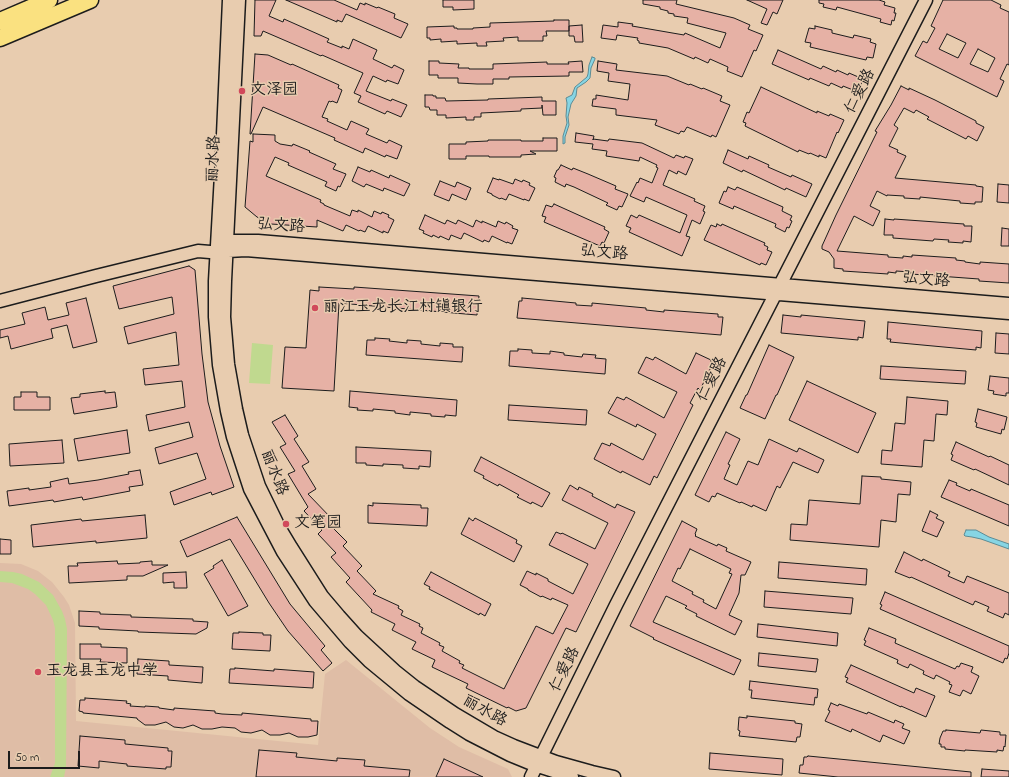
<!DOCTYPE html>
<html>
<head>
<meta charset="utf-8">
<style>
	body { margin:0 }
	#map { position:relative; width:1009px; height:777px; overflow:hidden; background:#e8ccaf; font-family:"Indie Flower",sans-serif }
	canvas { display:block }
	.scale { position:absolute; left:8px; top:751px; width:72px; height:18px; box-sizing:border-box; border:2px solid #1c1c1c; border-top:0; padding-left:5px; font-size:12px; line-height:14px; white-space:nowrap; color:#1c1c1c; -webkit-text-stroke:3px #e8ccaf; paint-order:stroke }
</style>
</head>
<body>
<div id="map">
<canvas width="1009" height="777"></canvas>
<div class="scale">50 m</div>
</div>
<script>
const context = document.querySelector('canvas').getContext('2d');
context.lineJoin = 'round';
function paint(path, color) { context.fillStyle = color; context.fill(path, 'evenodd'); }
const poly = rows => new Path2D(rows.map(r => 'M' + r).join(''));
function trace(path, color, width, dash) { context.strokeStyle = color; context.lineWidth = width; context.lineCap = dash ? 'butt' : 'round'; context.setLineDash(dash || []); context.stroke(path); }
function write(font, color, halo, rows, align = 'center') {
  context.font = font + ' "Indie Flower","LXGW WenKai TC",sans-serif'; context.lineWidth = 3; context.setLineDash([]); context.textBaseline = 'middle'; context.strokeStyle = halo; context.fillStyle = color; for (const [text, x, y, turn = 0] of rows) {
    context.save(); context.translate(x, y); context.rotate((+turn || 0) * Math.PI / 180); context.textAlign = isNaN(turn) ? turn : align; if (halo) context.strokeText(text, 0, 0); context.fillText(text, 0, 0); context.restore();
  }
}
paint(poly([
	[0,563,21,564,38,571,52,582,64,597,69,605,75,623,76,721,318,745,325,674,346,660,430,728,459,747,508,769,512,777,0,777]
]), '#dfbda6');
paint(poly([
	[252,343,273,345,270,384,249,383],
	[0,571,13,572,22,574,39,582,53,595,62,611,65,619,67,629,66,767,64,777,50,777,55,763,55,628,53,620,46,605,35,594,28,589,12,583,0,582]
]), '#c0d98f');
const water = poly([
	[592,57,595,58,595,59,591,68,590,78,586,82,577,88,576,96,571,104,568,117,569,125,565,137,565,143,563,144,563,136,567,123,566,116,567,103,566,98,572,95,575,87,587,77,588,74,589,65,592,57],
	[966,530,976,530,989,537,1009,544,1009,549,981,539,972,537,965,536,964,535,966,530]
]);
paint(water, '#86d5e4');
trace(water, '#5c8b94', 1);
const building = poly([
	[255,0,276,0,269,16,283,22,284,19,329,39,327,42,342,48,342,46,349,49,353,39,377,50,373,59,392,68,394,65,404,70,398,84,387,80,386,82,373,76,366,91,391,101,392,99,407,105,401,117,387,111,385,114,358,102,361,96,354,93,363,73,322,55,321,56,263,31,261,36,254,36,255,0],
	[286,0,334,0,357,10,360,3,365,5,365,3,377,8,378,7,395,14,394,18,408,24,401,38,346,14,342,22,337,20,337,22,286,0],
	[443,0,474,0,474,9,453,10,453,7,443,7,443,0],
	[643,0,677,0,676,4,734,18,750,25,748,29,763,35,756,51,754,50,742,77,727,71,728,67,710,59,708,63,695,57,694,59,668,48,639,43,639,41,637,40,638,38,617,35,616,40,601,38,603,25,618,27,618,22,633,24,632,26,684,35,685,33,720,48,726,33,687,23,688,18,674,16,674,14,668,13,668,11,660,9,660,7,643,4,643,0],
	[747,0,783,0,777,14,773,12,767,25,761,23,767,9,747,0],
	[819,0,879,0,885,2,884,5,895,8,894,13,896,13,894,21,892,20,891,25,880,22,881,19,837,7,836,10,823,7,824,4,819,3,819,0],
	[943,0,991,0,1001,5,1000,8,1009,12,1009,65,1007,64,1000,79,1004,81,997,97,915,56,923,41,927,43,935,28,931,26,943,0],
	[947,34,966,43,958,58,939,49,947,34],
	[978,49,995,58,988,72,970,64,978,49],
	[554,20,569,20,569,31,546,31,547,36,543,36,543,41,518,41,518,37,503,38,504,41,486,42,487,46,477,46,477,43,457,44,457,41,441,42,441,39,430,40,430,38,427,38,427,27,454,26,454,28,457,28,457,29,473,29,473,28,490,27,490,23,554,21,554,20],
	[582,25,583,42,575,42,574,36,569,36,569,26,582,25],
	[815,26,832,30,832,33,853,38,854,35,871,39,870,42,876,44,873,58,867,57,866,60,810,47,811,43,805,42,809,28,815,29,815,26],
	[778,50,821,69,823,66,836,72,837,70,848,75,849,73,863,79,858,92,843,86,842,88,831,83,829,86,810,78,809,80,772,64,778,50],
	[255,54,268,55,291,65,292,64,339,85,338,88,342,90,337,103,332,101,331,102,329,101,322,117,328,119,327,121,347,130,351,121,369,129,366,134,387,143,389,140,402,146,397,159,386,155,385,157,365,148,363,153,334,140,335,138,263,107,251,134,250,134,255,54],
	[429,61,439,61,439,63,459,64,458,68,469,68,469,69,493,69,493,64,547,62,547,64,569,64,568,62,582,61,583,72,569,72,569,76,509,77,509,79,493,79,493,84,477,84,458,83,458,78,438,78,438,75,429,75,429,61],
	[598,61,617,64,616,70,667,76,689,85,690,84,702,89,703,88,722,96,720,101,730,105,716,137,712,135,711,137,687,127,684,132,681,131,679,134,655,125,657,120,616,115,616,109,592,106,593,99,596,99,596,95,628,100,630,84,608,81,609,73,597,71,598,61],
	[901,86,909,90,909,88,935,100,976,121,976,123,984,127,977,141,968,136,966,139,927,119,929,117,916,110,914,113,904,108,894,125,898,128,889,146,898,150,897,152,906,156,895,178,976,185,976,186,983,187,982,202,975,202,975,204,960,203,960,201,920,197,920,199,904,198,904,196,887,195,887,196,877,191,870,206,880,211,873,226,854,216,837,251,888,255,888,257,903,258,903,256,912,257,912,255,956,258,956,260,965,261,965,262,980,264,980,262,1009,264,1009,283,979,281,979,279,911,274,911,272,896,271,896,273,888,272,888,274,843,271,843,269,834,268,834,259,829,252,822,249,822,246,836,215,877,132,875,131,891,105,901,86],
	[761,87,817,113,817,111,829,116,830,114,844,120,838,133,837,132,826,158,819,155,819,157,810,153,809,154,799,150,798,152,745,126,746,123,743,122,747,112,749,113,761,87],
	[425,95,433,95,433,96,436,96,436,98,445,98,446,101,488,100,488,99,542,97,542,101,556,101,556,115,543,115,542,105,542,108,521,109,521,111,481,113,481,117,474,117,474,120,466,120,466,117,446,118,446,115,437,115,437,110,430,110,429,107,425,107,425,95],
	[576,133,594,136,593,140,593,139,608,141,609,139,642,143,674,158,676,155,684,158,685,156,693,159,686,175,678,171,677,174,669,170,663,185,695,199,694,201,705,206,703,211,705,212,700,224,692,220,686,236,690,237,682,256,629,232,631,228,626,226,631,215,637,218,639,215,680,233,687,215,646,197,644,202,630,196,637,182,638,183,640,178,652,183,658,168,656,167,657,165,640,157,639,161,606,156,607,151,592,149,593,144,575,142,576,133],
	[253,134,275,135,275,141,280,144,292,146,293,144,310,151,309,152,336,164,333,169,346,174,340,187,338,186,336,191,325,186,327,182,288,165,289,163,275,157,266,176,321,200,320,202,324,204,324,205,350,216,352,210,358,212,358,210,372,217,374,211,381,214,382,212,389,215,388,217,394,220,388,233,383,231,383,233,368,226,365,232,360,230,359,231,346,225,343,231,317,220,317,227,271,224,257,217,245,207,250,141,253,142,253,134],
	[543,138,557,138,557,151,530,151,536,154,521,155,521,157,489,157,489,156,466,156,466,159,449,159,449,144,466,144,466,142,488,141,488,140,521,140,521,141,543,141,543,138],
	[728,150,748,159,749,156,769,165,768,167,791,177,792,175,812,184,806,197,786,188,785,190,743,170,742,172,723,163,728,150],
	[561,165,572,170,573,168,588,174,616,186,615,189,628,194,622,207,619,206,617,210,606,205,608,203,574,187,566,184,565,187,555,182,556,178,554,177,557,170,558,170,561,165],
	[358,167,370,172,371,170,389,178,390,175,410,184,404,196,384,188,383,191,366,184,364,187,352,181,358,167],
	[493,178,499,180,499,179,513,184,515,179,522,182,523,180,530,183,529,185,535,188,529,201,524,199,524,200,509,194,506,200,501,198,500,199,492,195,492,194,487,192,493,178],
	[440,181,455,187,457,182,471,188,466,200,452,194,449,201,434,195,440,181],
	[998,184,1009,185,1009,203,997,202,998,184],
	[728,187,735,190,737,187,783,207,782,211,792,216,790,220,792,221,789,228,787,227,785,232,775,227,776,224,734,206,733,209,719,203,724,191,726,192,728,187],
	[554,204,605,227,604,229,609,232,604,243,602,242,600,246,544,222,546,217,542,216,546,205,552,207,554,204],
	[425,215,445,224,447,220,456,224,458,220,473,227,476,220,482,223,482,221,496,227,498,221,505,224,506,222,513,226,512,228,518,230,512,244,507,242,507,243,492,236,489,242,484,240,483,242,464,233,461,239,451,235,449,240,440,236,439,238,433,235,432,237,423,233,424,231,419,229,425,215],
	[885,219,894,220,894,219,964,224,964,226,972,226,971,242,963,241,963,243,948,242,949,240,934,239,933,241,893,238,893,235,884,235,885,219],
	[717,224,721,226,722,224,765,243,764,245,768,247,767,250,772,252,766,265,761,263,760,265,704,240,711,225,716,227,717,224],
	[1002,228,1009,229,1009,246,1001,246,1002,228],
	[189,266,195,270,202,354,208,402,220,446,234,487,212,495,211,492,174,505,170,492,206,479,197,453,159,464,155,448,193,437,189,422,149,431,146,415,185,407,182,381,145,385,143,369,179,365,176,332,128,344,124,327,174,314,172,297,119,309,113,286,189,266],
	[319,287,354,289,354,287,479,296,477,315,339,303,334,391,282,388,285,347,306,348,310,290,319,291,319,287],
	[86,298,97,342,73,348,67,325,51,329,53,338,11,349,8,336,0,338,0,330,25,324,22,313,45,307,48,320,69,315,66,303,86,298],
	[522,298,576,303,576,305,592,306,592,303,646,308,646,310,664,312,664,310,718,314,718,317,723,317,721,335,517,318,519,301,522,301,522,298],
	[783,315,801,317,801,315,865,321,863,338,858,337,858,340,781,333,783,315],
	[888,322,982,331,981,348,976,347,976,350,890,342,891,339,887,339,888,322],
	[996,333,1009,334,1009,354,995,353,996,333],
	[375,338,390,339,389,341,407,343,407,340,421,341,421,344,440,346,440,343,453,344,453,347,463,347,462,362,366,355,367,340,375,340,375,338],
	[769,345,794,357,777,395,776,395,765,419,740,408,746,395,747,395,769,345],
	[518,349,532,350,532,353,550,354,550,351,564,353,564,355,582,357,583,354,596,355,595,358,606,359,605,374,509,366,510,351,518,351,518,349],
	[696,353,711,360,711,362,713,363,700,390,698,388,690,403,693,405,657,478,654,476,650,485,622,471,621,473,594,459,602,443,610,446,611,443,643,460,656,434,637,424,636,427,608,413,617,397,624,400,626,397,664,418,677,392,638,373,646,357,653,360,655,357,686,374,696,353],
	[881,366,966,371,965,384,880,379,881,366],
	[990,376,1009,378,1009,393,1006,393,1006,396,993,394,994,391,988,390,990,376],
	[807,381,876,413,858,453,789,420,807,381],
	[105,391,105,393,115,392,117,407,74,414,71,398,80,397,80,394,105,391],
	[350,391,457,400,456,416,445,415,445,417,431,416,431,414,410,412,410,415,395,413,395,411,373,409,373,411,357,410,358,408,349,407,350,391],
	[21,392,37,392,37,397,50,397,50,410,14,410,14,397,21,397,21,392],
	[907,397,948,401,947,415,936,414,934,441,924,440,922,467,881,464,882,450,892,451,895,423,905,424,907,397],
	[509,405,587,410,586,425,508,420,509,405],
	[978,409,1007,417,1004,430,1002,429,1001,434,976,427,977,423,975,422,978,409],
	[285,415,298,436,294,439,309,462,302,466,316,489,308,494,333,520,329,524,347,542,343,546,362,566,357,571,376,591,373,594,399,606,398,608,403,611,401,615,420,624,419,626,423,628,421,633,440,643,439,645,444,647,442,651,460,661,459,663,464,665,462,668,504,689,536,626,553,634,568,605,552,598,551,600,542,596,541,597,528,590,528,589,520,585,527,571,536,575,536,573,548,579,548,581,573,594,588,564,549,545,556,532,561,534,562,533,595,549,608,523,562,500,570,485,578,490,579,487,593,494,592,496,615,508,617,504,635,512,576,632,566,628,526,708,516,711,508,707,507,708,466,688,468,684,432,667,435,660,412,649,416,642,392,630,395,624,371,612,372,610,346,582,350,578,331,557,336,553,318,534,322,530,304,511,308,507,288,474,295,471,280,447,286,444,272,422,285,415],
	[127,430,130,453,78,461,74,439,127,430],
	[726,432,740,439,728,464,730,465,724,479,737,485,748,461,758,465,769,439,797,452,799,448,824,460,818,473,793,462,780,488,777,486,766,511,753,505,752,507,741,502,740,503,717,493,715,497,712,496,709,502,695,495,726,432],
	[62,440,64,463,10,466,9,444,62,440],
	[956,442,989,457,990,456,1009,465,1009,485,975,469,974,470,951,460,953,455,951,454,956,442],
	[356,447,431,451,430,467,419,466,419,469,403,468,403,465,383,464,383,466,366,465,366,463,356,463,356,447],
	[481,457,550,493,542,507,532,502,531,504,517,497,519,495,499,484,498,486,483,478,484,476,474,471,481,457],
	[140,470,143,485,129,487,130,491,83,500,82,497,54,502,53,500,9,506,7,491,29,488,29,490,51,487,50,482,68,478,69,484,98,480,129,474,128,472,140,470],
	[862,476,881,477,881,479,911,482,910,495,898,494,896,522,881,520,879,547,790,540,791,524,807,525,809,500,860,504,862,476],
	[949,480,957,483,956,485,970,491,971,489,1009,505,1009,526,941,497,949,480],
	[373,503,421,505,421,508,428,508,427,526,368,523,368,505,373,506,373,503],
	[930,511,938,515,936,518,944,522,937,537,922,531,930,511],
	[145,515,147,538,96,543,96,541,33,547,31,525,81,519,82,521,145,515],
	[237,517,290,604,325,646,321,650,332,663,323,671,288,631,269,603,230,539,187,557,180,541,237,517],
	[469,518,473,521,475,518,517,540,516,543,522,546,514,562,461,534,469,518],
	[682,521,697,529,695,534,696,535,695,536,717,546,718,544,727,548,726,551,751,562,745,575,741,575,739,593,729,615,742,621,735,635,696,616,697,614,685,608,687,606,666,596,653,622,741,660,734,675,653,639,654,638,630,626,682,521],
	[690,549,731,569,729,573,732,574,716,609,703,602,704,600,692,594,693,592,672,581,678,568,680,569,690,549],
	[0,539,11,540,11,554,0,554,0,539],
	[904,552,922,561,923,559,950,572,948,576,964,583,967,576,1009,593,1009,615,1005,613,1003,618,987,611,989,607,975,601,973,605,911,577,910,578,895,572,904,552],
	[222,560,248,606,228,616,204,574,214,568,213,566,222,560],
	[117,561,118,564,140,563,140,562,152,561,152,565,168,565,143,576,127,576,127,580,69,583,68,566,78,566,77,563,117,561],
	[779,562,867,569,866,585,778,578,779,562],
	[186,572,187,588,174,588,174,582,163,583,163,573,186,572],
	[431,572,491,604,485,616,480,613,479,615,429,589,430,587,424,584,431,572],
	[765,591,853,598,851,614,764,607,765,591],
	[885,592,1009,646,1009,653,1007,659,1005,658,1003,663,880,609,882,605,880,604,885,592],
	[79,611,100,612,100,614,131,615,131,617,193,619,193,621,208,622,207,628,196,634,138,632,138,631,99,629,99,627,79,626,79,611],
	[758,624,838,633,837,646,757,637,758,624],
	[869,628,896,639,895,643,955,669,957,666,959,667,961,663,973,667,971,672,979,676,971,694,963,690,960,696,949,692,952,685,949,684,950,682,936,675,934,679,923,674,924,671,910,664,908,668,903,666,897,663,898,660,864,645,866,641,864,640,869,628],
	[239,632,263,633,263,635,271,635,270,651,232,649,233,633,239,633,239,632],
	[80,644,101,644,101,647,127,648,127,663,100,662,101,659,80,659,80,644],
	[759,653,818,659,816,672,758,666,759,653],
	[138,659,169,661,169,665,203,667,202,683,168,680,168,676,137,674,138,659],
	[851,665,914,693,916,688,935,696,926,717,901,706,901,707,846,682,848,678,845,677,851,665],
	[235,668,274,671,274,669,314,672,313,688,229,683,230,669,235,669,235,668],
	[750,681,818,689,817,698,815,697,814,705,751,698,752,690,749,690,750,681],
	[85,698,127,701,126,703,131,704,130,706,145,707,145,706,159,707,159,708,174,710,174,708,215,711,215,713,222,714,242,715,242,713,311,719,311,721,318,721,317,735,308,737,298,737,289,733,280,735,270,735,262,730,251,733,241,732,235,728,222,727,212,729,202,729,193,725,183,728,174,727,166,722,155,725,145,725,137,719,137,718,83,713,83,712,79,711,80,700,85,700,85,698],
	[831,703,838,706,839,704,867,714,868,712,894,723,895,720,904,724,902,728,910,731,904,744,883,735,880,742,852,729,851,732,825,721,830,711,828,710,831,703],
	[747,716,795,721,795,723,802,724,800,737,797,737,796,742,739,736,740,731,738,730,739,717,747,718,747,716],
	[946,730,980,733,981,730,1000,732,1000,735,1006,735,1005,747,1004,746,1003,751,997,750,997,752,965,750,965,751,945,749,945,747,941,747,941,744,939,744,940,738,943,731,946,731,946,730],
	[80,736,125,740,125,744,168,748,168,751,172,751,171,767,166,767,166,769,127,766,127,764,99,761,99,768,78,766,80,736],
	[259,750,297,753,296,757,337,761,337,758,365,760,364,766,410,770,409,777,256,777,259,750],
	[710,753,783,759,782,775,709,769,710,753],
	[808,756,971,772,971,777,838,777,799,773,800,765,803,765,804,757,807,757,808,756],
	[444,759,483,777,436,777,444,759],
	[982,769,1009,771,1009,777,981,777,982,769]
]);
paint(building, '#e6b1a5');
trace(building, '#1c1c1c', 1);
const minor = poly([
	[229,0,222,157,215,281,215,317,219,365,227,411,233,437,250,489,283,552,315,601,350,642,369,661,409,694,450,722,469,734,510,755,532,764,572,777],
	[239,0,225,281,224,317,228,364,236,409,242,435,259,486,279,527,291,547,322,596,339,616,357,636,395,671,415,687,455,714,494,737,514,746,556,762,592,772,614,777],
	[219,242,234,241,258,241,1009,304],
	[0,301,96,276,198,251,210,252,246,250,1009,313],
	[531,777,616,605,926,0]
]);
const major = poly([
	[0,21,49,0],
	[0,38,90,0]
]);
trace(minor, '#1c1c1c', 15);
trace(major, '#1c1c1c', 19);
trace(minor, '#e8ccaf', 12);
trace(major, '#fae180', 16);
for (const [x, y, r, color] of [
	[242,91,4,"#d1495b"],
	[315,308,4,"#d1495b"],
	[286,524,4,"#d1495b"],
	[38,672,4,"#d1495b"]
]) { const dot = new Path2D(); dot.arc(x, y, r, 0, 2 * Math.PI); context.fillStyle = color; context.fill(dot); trace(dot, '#e8ccaf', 1.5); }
write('16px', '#1c1c1c', '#e8ccaf', [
	["文泽园",250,91],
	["丽江玉龙长江村镇银行",323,308],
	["文笔园",294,524],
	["玉龙县玉龙中学",46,672]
], 'left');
write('16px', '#1c1c1c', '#e8ccaf', [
	["仁爱路",861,92,-63],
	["丽水路",215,159,-87],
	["弘文路",281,227,4],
	["弘文路",604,254,5],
	["弘文路",926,281,5],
	["仁爱路",713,380,-63],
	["丽水路",273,473,68],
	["仁爱路",566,670,-64],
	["丽水路",484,712,29]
]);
</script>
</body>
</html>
